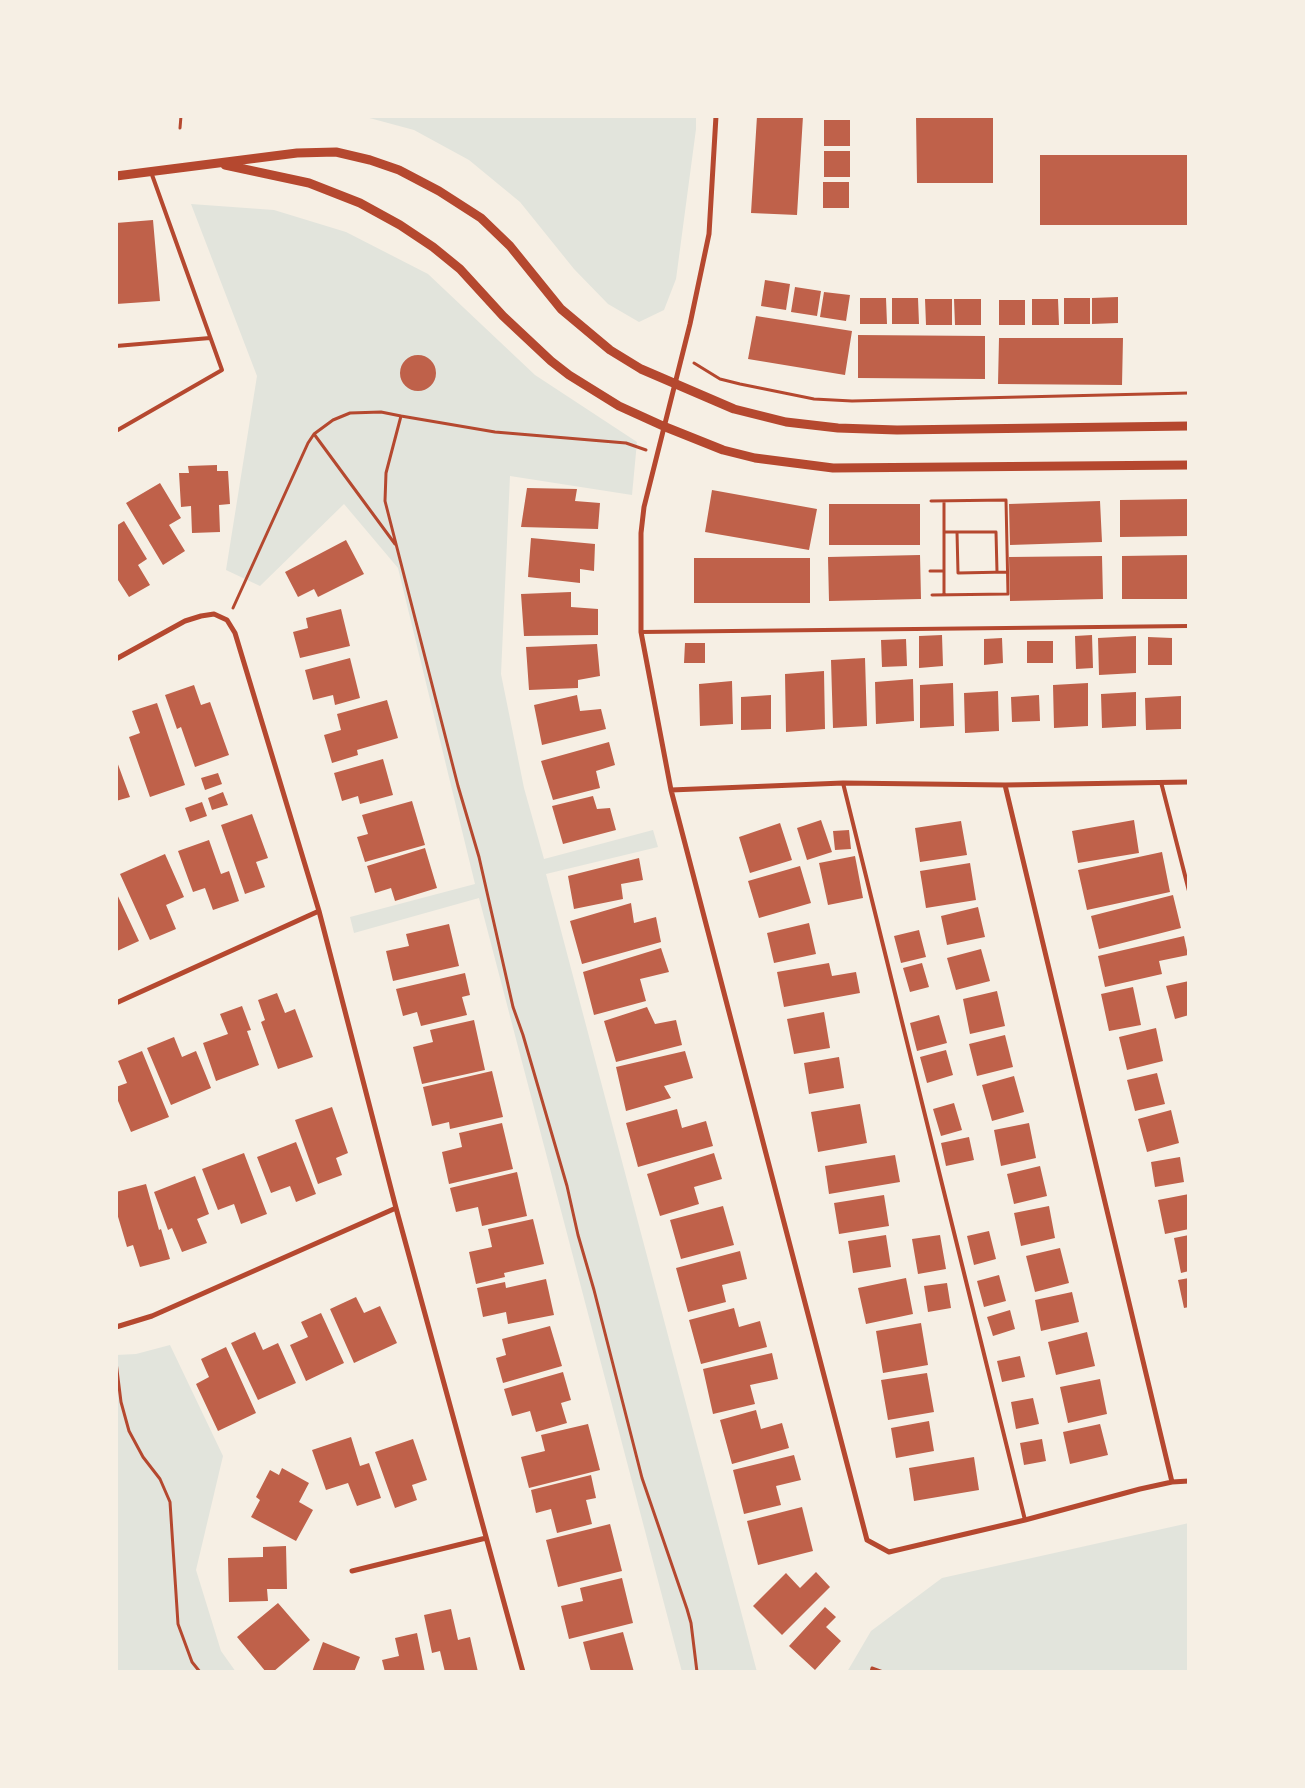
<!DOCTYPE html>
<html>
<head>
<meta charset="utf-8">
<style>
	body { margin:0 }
	#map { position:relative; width:1305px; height:1788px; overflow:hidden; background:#f6efe4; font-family:"PT Sans",sans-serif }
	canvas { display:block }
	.frame { position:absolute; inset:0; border:118px solid #f6efe4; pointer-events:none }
</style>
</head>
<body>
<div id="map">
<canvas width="1305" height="1788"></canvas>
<div class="frame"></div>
</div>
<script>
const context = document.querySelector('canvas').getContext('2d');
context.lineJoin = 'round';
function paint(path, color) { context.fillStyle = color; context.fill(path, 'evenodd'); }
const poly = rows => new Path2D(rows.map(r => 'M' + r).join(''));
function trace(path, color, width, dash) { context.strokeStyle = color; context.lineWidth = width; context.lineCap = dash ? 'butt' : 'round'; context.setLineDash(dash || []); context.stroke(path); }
paint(poly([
	[362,116,696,116,696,129,676,279,664,310,639,322,608,304,574,269,520,202,469,160,414,130],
	[191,204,274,210,346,232,428,274,535,375,637,442,632,495,510,476,501,674,524,788,544,859,653,830,658,847,546,874,757,1672,682,1672,479,898,354,933,350,917,475,884,398,568,344,504,260,586,226,570,257,376],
	[170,1345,223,1456,196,1570,221,1651,236,1672,116,1672,116,1355,136,1354],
	[1189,1523,1189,1672,847,1672,871,1631,942,1578]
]), '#e2e4dc');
paint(poly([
	[757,116,803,116,797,215,751,213],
	[916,116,993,116,993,183,917,183],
	[824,120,850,120,850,146,824,146],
	[824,151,850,151,850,177,824,177],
	[1040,155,1189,155,1189,225,1040,225],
	[823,182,849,182,849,208,823,208],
	[153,220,160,301,116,304,116,223],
	[765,280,790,284,786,310,761,306],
	[795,287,821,291,817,316,791,312],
	[824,292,850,295,846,321,820,317],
	[1118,297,1118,323,1092,324,1092,298],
	[860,298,886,298,887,324,860,324],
	[892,298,918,298,919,324,892,324],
	[1064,298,1090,298,1090,324,1064,324],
	[925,299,952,299,952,325,926,325],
	[954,299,981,299,981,325,955,325],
	[1032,299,1058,299,1059,325,1032,325],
	[999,300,1025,300,1025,325,999,325],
	[756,316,852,331,845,375,748,359],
	[858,335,985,336,985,379,858,378],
	[999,338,1123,338,1122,385,998,384],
	'400 373a18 18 0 1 1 36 0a18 18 0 1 1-36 0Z',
	[217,465,217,471,228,471,230,504,219,505,220,532,192,533,191,506,181,507,179,473,189,473,188,466],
	[160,483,181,518,169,525,185,551,163,565,126,503],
	[527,488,577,489,575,501,600,503,598,529,521,527],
	[712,490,817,509,809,550,705,532],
	[1189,499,1189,536,1120,537,1120,500],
	[1100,501,1102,542,1010,545,1009,504],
	[829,504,920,504,920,545,829,545],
	[124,521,147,559,138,565,150,585,129,597,116,577,116,526],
	[531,538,595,544,594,571,580,569,580,583,528,577],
	[346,540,364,574,318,597,314,589,298,597,285,572],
	[920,555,921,599,829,601,828,557],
	[1189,555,1189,599,1122,599,1122,556],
	[1102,556,1103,599,1010,601,1009,557],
	[694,558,810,558,810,603,694,603],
	[571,592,571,607,598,609,598,635,524,636,521,594],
	[341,609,350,646,300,658,293,632,308,628,306,618],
	[942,635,943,666,919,668,919,636],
	[1092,635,1093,668,1076,669,1075,636],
	[1136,636,1136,673,1099,675,1098,638],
	[1148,637,1172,638,1172,665,1148,665],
	[1002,638,1003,663,984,665,984,639],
	[906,639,907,666,882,667,881,640],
	[1027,641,1053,641,1053,663,1027,663],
	[685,643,705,643,705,663,684,663],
	[597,644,600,676,578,680,578,688,529,690,526,647],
	[350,658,360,698,335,705,333,695,313,700,305,670],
	[865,658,867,726,833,728,831,660],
	[824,671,825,729,786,732,785,674],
	[913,679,914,721,876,724,875,682],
	[732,681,733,724,700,726,699,684],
	[953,683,954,726,920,728,920,685],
	[1088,683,1088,726,1054,728,1053,685],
	[194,685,201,705,210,702,229,755,195,767,181,727,177,729,165,695],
	[998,691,999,731,965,733,964,693],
	[1136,692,1136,726,1102,728,1101,694],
	[577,695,580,711,601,709,606,729,542,745,534,705],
	[771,695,771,729,741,730,741,697],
	[1039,695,1040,721,1012,722,1011,697],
	[1181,696,1181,729,1146,730,1145,698],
	[387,700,398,738,357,750,358,755,332,763,324,735,341,730,337,714],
	[157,703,185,785,150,797,129,737,140,733,132,711],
	[609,742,615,765,596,771,600,788,553,800,541,761],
	[116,759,130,797,116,801],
	[383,759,393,795,360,804,358,796,342,801,334,773],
	[218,773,222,784,205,790,201,778],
	[223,792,228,805,212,810,208,798],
	[593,796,597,809,610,808,616,830,563,844,552,806],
	[412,801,425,845,365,862,357,837,368,834,362,815],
	[202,802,207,816,190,822,185,808],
	[252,814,268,858,256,862,265,887,245,894,221,825],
	[821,820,832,852,807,860,797,828],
	[1134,820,1139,853,1078,863,1072,831],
	[961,821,967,855,920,862,915,828],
	[780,823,792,860,750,873,739,837],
	[849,830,851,849,835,850,833,831],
	[209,840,221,874,229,871,239,901,213,910,205,888,193,892,178,851],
	[425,848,437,888,395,901,391,888,375,893,367,866],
	[1162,852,1170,892,1087,910,1078,870],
	[165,854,184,897,166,905,176,929,150,940,120,874],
	[855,856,863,898,828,905,819,863],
	[639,858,643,880,621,884,623,899,574,909,568,876],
	[970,863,976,900,926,908,920,871],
	[800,866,811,903,759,918,748,881],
	[116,892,139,941,117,951,116,949],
	[1173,895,1181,928,1099,949,1091,916],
	[631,903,634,923,656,917,661,942,582,964,570,921],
	[978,907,985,937,947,945,941,916],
	[809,923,816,954,774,963,767,933],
	[449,924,459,966,393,981,386,951,409,946,406,934],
	[919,930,926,957,901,963,894,936],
	[1184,936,1188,955,1159,961,1162,974,1105,987,1098,956],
	[661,948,669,972,640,979,646,1001,594,1015,583,972],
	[981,949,990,981,956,990,947,958],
	[829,963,832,976,856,972,860,993,784,1007,777,972],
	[922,963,929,987,910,992,903,968],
	[465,973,470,995,462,997,467,1015,421,1026,417,1012,403,1016,396,989],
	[1189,981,1189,1015,1175,1019,1166,986],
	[1133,987,1141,1025,1109,1031,1101,994],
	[997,991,1005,1026,970,1034,963,999],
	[277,993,285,1013,295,1009,313,1057,278,1069,261,1022,265,1020,258,1000],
	[242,1006,251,1030,247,1031,259,1065,216,1081,203,1043,228,1034,220,1014],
	[647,1007,655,1024,676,1020,682,1045,616,1062,604,1021],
	[824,1012,830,1048,794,1054,787,1019],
	[939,1015,947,1043,917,1051,910,1023],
	[474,1020,485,1070,422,1084,413,1047,433,1042,430,1030],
	[1156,1028,1163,1061,1127,1070,1119,1037],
	[1005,1035,1013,1067,977,1076,969,1044],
	[174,1037,182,1057,196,1051,211,1088,171,1105,147,1048],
	[946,1050,953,1075,927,1083,920,1057],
	[142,1051,169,1117,131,1132,116,1096,116,1087,127,1083,118,1061],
	[685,1051,693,1078,664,1086,671,1098,626,1111,616,1067],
	[839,1057,844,1088,809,1094,804,1063],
	[492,1071,503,1117,450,1129,449,1122,432,1126,423,1087],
	[1157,1073,1165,1104,1135,1111,1127,1080],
	[1014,1076,1024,1112,992,1121,982,1085],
	[954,1103,962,1130,941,1136,933,1109],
	[860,1104,867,1143,818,1152,811,1112],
	[332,1107,348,1153,336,1158,342,1175,318,1184,295,1120],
	[677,1109,682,1128,706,1121,713,1146,638,1167,626,1123],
	[1171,1110,1179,1143,1147,1152,1138,1119],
	[502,1123,513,1169,449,1184,442,1152,462,1147,459,1133],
	[1029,1123,1036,1158,1001,1166,994,1130],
	[969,1137,974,1160,946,1166,941,1143],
	[296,1142,316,1194,296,1202,290,1186,271,1193,257,1157],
	[244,1153,267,1214,241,1224,234,1204,218,1210,202,1169],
	[714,1153,722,1179,694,1187,699,1204,660,1216,647,1174],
	[895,1155,900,1182,829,1194,825,1166],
	[1180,1157,1184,1182,1155,1187,1151,1162],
	[1040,1166,1047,1196,1014,1204,1007,1174],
	[517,1172,527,1216,482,1226,478,1207,456,1212,450,1188],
	[195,1176,209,1214,197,1219,207,1243,182,1252,172,1228,168,1230,154,1192],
	[146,1184,159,1230,161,1229,170,1259,140,1267,133,1245,127,1247,116,1210,116,1192],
	[1189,1194,1189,1229,1165,1234,1158,1200],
	[884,1195,889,1226,839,1234,834,1203],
	[723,1206,734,1245,681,1259,670,1220],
	[1049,1206,1055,1238,1021,1246,1014,1213],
	[533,1219,544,1264,504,1273,505,1277,476,1284,469,1252,492,1247,488,1229],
	[989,1231,996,1259,974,1265,967,1236],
	[886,1235,891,1267,853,1273,848,1241],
	[940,1235,946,1269,918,1274,912,1239],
	[1189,1235,1189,1271,1181,1273,1174,1238],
	[1060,1248,1069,1283,1035,1292,1026,1256],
	[740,1251,747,1279,722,1285,726,1302,688,1312,676,1268],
	[999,1275,1006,1301,984,1307,977,1281],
	[906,1278,913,1314,866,1324,858,1288],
	[1189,1278,1189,1307,1184,1308,1178,1280],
	[546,1279,554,1315,508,1324,506,1312,483,1317,477,1288,505,1282,506,1288],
	[947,1283,951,1308,928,1312,924,1286],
	[1072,1292,1079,1322,1041,1331,1035,1300],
	[356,1297,364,1313,380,1306,397,1343,354,1363,330,1309],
	[734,1308,739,1327,760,1321,767,1347,701,1364,689,1320],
	[1010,1310,1015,1329,993,1336,987,1317],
	[321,1313,344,1363,306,1381,290,1345,308,1337,301,1322],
	[921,1323,928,1365,883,1373,876,1331],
	[550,1326,562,1366,503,1383,496,1358,506,1355,502,1339],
	[255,1332,263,1350,278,1343,296,1383,258,1400,231,1343],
	[1087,1332,1095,1366,1056,1375,1048,1342],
	[226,1347,256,1413,218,1431,196,1384,209,1377,201,1359],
	[772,1353,778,1379,750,1385,755,1404,713,1414,703,1369],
	[1020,1356,1025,1377,1002,1382,997,1361],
	[563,1372,571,1400,561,1403,567,1423,536,1432,530,1411,512,1416,504,1389],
	[927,1373,934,1412,888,1420,881,1380],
	[1100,1379,1107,1414,1068,1423,1060,1387],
	[1033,1398,1039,1424,1016,1429,1011,1402],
	[756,1410,761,1429,782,1423,789,1448,732,1464,720,1420],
	[929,1421,934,1451,896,1458,891,1428],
	[588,1424,600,1470,529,1488,521,1457,545,1451,541,1435],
	[1100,1424,1108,1455,1070,1464,1063,1432],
	[351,1437,360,1466,369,1463,381,1498,357,1506,348,1483,326,1490,312,1450],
	[413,1439,427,1480,412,1485,417,1500,395,1508,375,1452],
	[1042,1439,1046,1461,1024,1465,1020,1443],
	[794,1455,801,1480,776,1486,781,1505,744,1514,733,1470],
	[974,1457,979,1490,914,1501,909,1468],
	[282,1468,309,1483,299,1502,313,1510,296,1541,251,1517,260,1500,256,1497,270,1470,279,1475],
	[591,1475,596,1498,586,1500,592,1524,557,1533,551,1509,536,1513,531,1490],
	[802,1507,813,1551,758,1565,747,1521],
	[610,1524,622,1571,558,1587,546,1540],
	[286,1546,287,1589,267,1589,268,1601,229,1602,228,1558,263,1557,263,1547],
	[816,1572,830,1587,782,1635,753,1606,786,1573,800,1588],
	[622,1578,633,1623,569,1639,561,1606,583,1601,580,1588],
	[278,1603,310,1640,273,1672,266,1672,237,1637],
	[825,1607,836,1617,826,1627,841,1641,815,1670,789,1646],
	[451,1609,458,1640,470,1637,478,1672,445,1672,440,1651,432,1653,424,1615],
	[623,1632,634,1672,591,1672,583,1642],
	[417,1633,425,1672,385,1672,382,1660,399,1656,395,1638],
	[323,1642,360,1657,354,1672,312,1672]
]), '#bf614a');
trace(poly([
	[180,128,181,116],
	[694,363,720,379,740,384,814,399,852,401,1189,393],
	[646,450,626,443,495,432,401,416,386,473,385,501,458,786,479,857,513,1007,523,1035,567,1186,578,1235,594,1290,642,1478,687,1609,691,1623,697,1672],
	[931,501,1006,500,1008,594,932,595],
	[944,501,944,595],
	[944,532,996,532,997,572],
	[957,532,958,573,1007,572],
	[395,544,314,434,333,420,350,413,381,412,401,416],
	[930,571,944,571],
	[233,608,308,443,314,434],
	[116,1362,121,1402,129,1431,143,1457,160,1479,170,1502,178,1624,192,1662,200,1672],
	[871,1672,872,1668,883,1672]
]), '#b5482f', 3);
trace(poly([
	[116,346,210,338],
	[116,431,222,370,151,172],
	[641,632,1189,626],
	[1161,782,1189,891],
	[843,783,1025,1520]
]), '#b5482f', 4);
trace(poly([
	[716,116,709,234,690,324,644,507,641,533,641,632,671,790,867,1540,889,1552,1025,1520,1140,1489,1172,1482,1189,1481],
	[116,659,185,621,201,616,214,614,227,620,235,633,319,911,396,1208,523,1672],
	[1005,785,1172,1482],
	[671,790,843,783,1005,785,1189,782],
	[116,1003,319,911],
	[116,1327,152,1316,396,1208],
	[352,1571,486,1538]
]), '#b5482f', 5);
trace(poly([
	[225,165,309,183,360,203,400,225,433,247,460,269,503,316,551,361,569,375,619,406,663,426,723,450,755,458,833,468,1189,465],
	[116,176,297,153,336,152,370,160,399,170,439,191,481,218,510,246,561,309,610,350,641,369,734,409,786,422,838,428,897,430,1189,426]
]), '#b5482f', 9);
</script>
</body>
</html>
